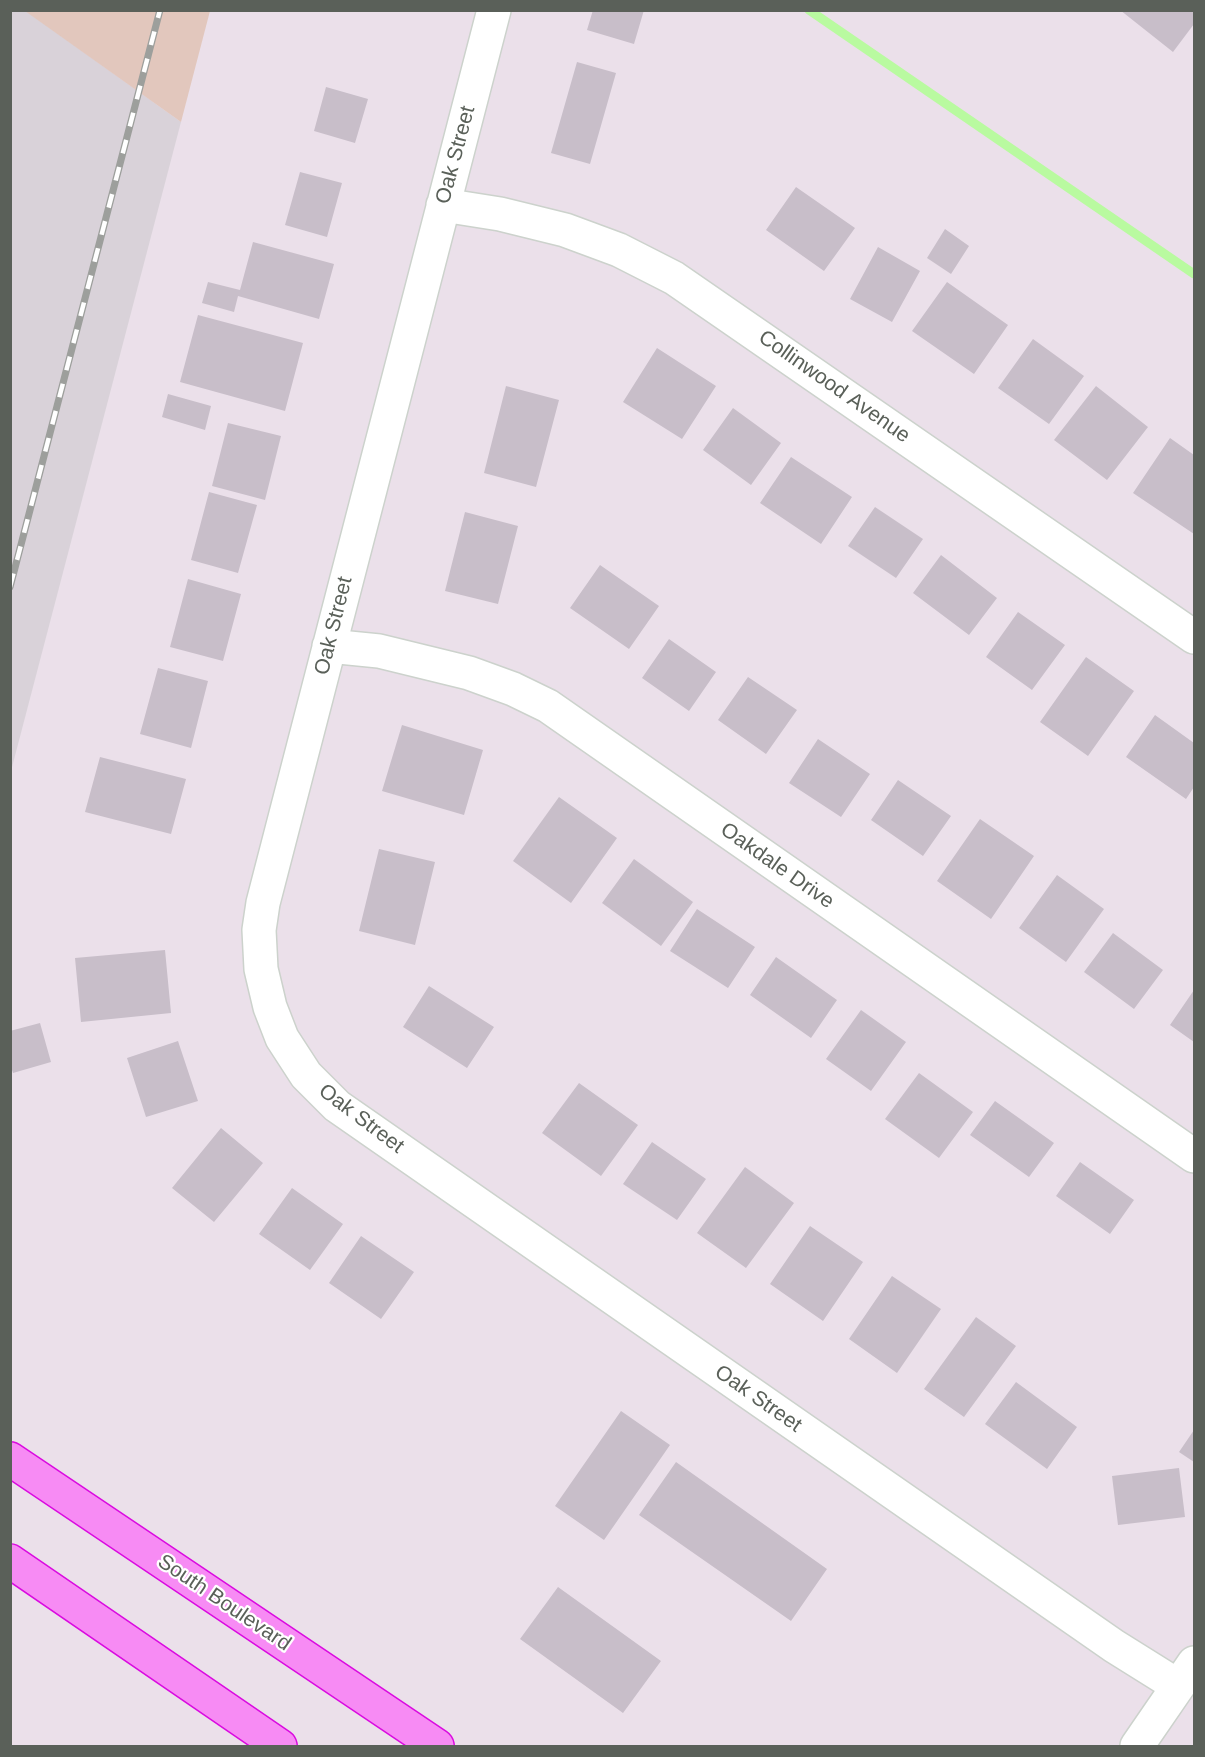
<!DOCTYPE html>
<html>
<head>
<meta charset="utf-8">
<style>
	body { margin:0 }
	#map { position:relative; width:1205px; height:1757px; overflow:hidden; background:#ebe0ea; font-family:Helvetica,sans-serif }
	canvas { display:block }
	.frame { position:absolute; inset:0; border:12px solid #5a6059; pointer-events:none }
</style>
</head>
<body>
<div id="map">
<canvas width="1205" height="1757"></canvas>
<div class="frame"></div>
</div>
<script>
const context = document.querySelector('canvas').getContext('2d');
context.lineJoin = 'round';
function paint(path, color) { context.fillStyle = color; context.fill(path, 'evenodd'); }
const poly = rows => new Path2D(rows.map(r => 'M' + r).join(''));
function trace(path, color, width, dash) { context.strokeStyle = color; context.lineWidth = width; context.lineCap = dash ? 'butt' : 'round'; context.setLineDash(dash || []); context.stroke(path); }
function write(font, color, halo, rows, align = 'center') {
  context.font = font + ' Helvetica,sans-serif'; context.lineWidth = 4.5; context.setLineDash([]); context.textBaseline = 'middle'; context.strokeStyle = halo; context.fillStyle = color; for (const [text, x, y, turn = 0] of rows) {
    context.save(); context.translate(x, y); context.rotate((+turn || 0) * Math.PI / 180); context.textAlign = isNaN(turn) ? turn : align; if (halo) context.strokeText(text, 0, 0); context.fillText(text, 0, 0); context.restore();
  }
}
paint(poly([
	[25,10,181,122,11,771,10,11]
]), '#d9d2d9');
paint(poly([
	[25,11,210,11,181,122]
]), '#e2c7bd');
trace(poly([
	[809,10,1194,274]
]), '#b9faa0', 9);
paint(poly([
	[593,10,644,10,634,44,587,30],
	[1120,10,1194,10,1194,24,1173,52],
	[577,62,616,73,590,164,551,153],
	[326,87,368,99,355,143,314,131],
	[300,172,342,183,327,237,285,225],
	[796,187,855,228,824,271,766,230],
	[945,229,969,246,951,274,927,258],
	[253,242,334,264,319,319,238,296,234,312,202,303,208,282,240,290],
	[878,247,920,271,892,322,850,299],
	[947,282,1008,325,974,374,912,331],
	[198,315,303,343,285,411,180,382],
	[1033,339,1084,376,1049,424,998,388],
	[657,348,716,386,682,439,623,402],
	[506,386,559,400,536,487,484,473],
	[1096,386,1148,427,1107,480,1054,440],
	[168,394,211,406,205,430,162,417],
	[733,408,781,443,751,485,703,450],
	[228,423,281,436,265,500,212,486],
	[1170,438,1194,455,1194,534,1133,493],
	[791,457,852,497,821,544,760,503],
	[209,492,257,505,238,573,191,560],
	[875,507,923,539,896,578,848,546],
	[465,512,518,526,498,604,445,591],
	[941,555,997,598,969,635,913,593],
	[600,565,659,606,629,649,570,608],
	[188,579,241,594,223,661,170,647],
	[1018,612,1065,645,1032,690,986,657],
	[669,639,716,672,689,711,642,678],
	[1086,657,1134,691,1088,756,1040,722],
	[158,668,208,681,191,748,140,734],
	[748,677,797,710,766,754,718,720],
	[1155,715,1194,743,1194,787,1186,799,1126,757],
	[402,725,483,750,464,815,382,791],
	[818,739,870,774,841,817,789,783],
	[100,757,186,779,171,834,85,812],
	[898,780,951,816,923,856,871,820],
	[559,797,617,838,571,903,513,861],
	[980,819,1034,856,991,919,937,881],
	[379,849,435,862,415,945,359,931],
	[634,859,693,902,661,946,602,903],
	[1057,875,1104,909,1066,962,1019,928],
	[697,909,755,947,728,988,670,951],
	[1113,933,1163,970,1134,1009,1084,972],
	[165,950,171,1013,81,1022,75,958],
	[776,957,837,1000,811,1038,750,995],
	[429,986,494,1027,467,1068,403,1027],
	[1194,990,1194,1042,1170,1025],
	[861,1010,906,1042,871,1091,826,1059],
	[40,1023,51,1062,13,1073,10,1064,10,1031],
	[178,1041,198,1101,146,1117,127,1058],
	[919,1073,973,1112,939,1158,885,1119],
	[579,1083,638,1125,601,1176,542,1133],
	[995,1101,1054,1143,1029,1177,970,1135],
	[221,1128,263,1163,214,1222,172,1188],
	[652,1142,706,1179,677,1220,623,1184],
	[1080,1162,1134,1200,1110,1234,1056,1196],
	[745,1167,794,1203,746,1268,697,1233],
	[292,1188,343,1224,310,1270,259,1234],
	[810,1226,863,1262,823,1321,770,1284],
	[361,1236,414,1272,381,1319,329,1283],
	[892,1276,941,1309,897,1373,849,1339],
	[976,1317,1016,1346,964,1417,924,1389],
	[1016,1382,1077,1427,1047,1469,985,1424],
	[621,1411,670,1445,604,1540,555,1506],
	[1194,1430,1194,1462,1179,1452],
	[676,1462,827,1569,791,1621,639,1515],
	[1179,1468,1185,1517,1118,1525,1112,1476],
	[558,1587,661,1661,623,1713,520,1639]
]), '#c8bec9');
const minor = poly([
	[494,10,263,903,259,930,261,969,270,1007,282,1038,306,1075,337,1106,1114,1646,1178,1686],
	[443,205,500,214,565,230,619,250,674,278,1194,637],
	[329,646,379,651,469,673,513,689,548,706,1194,1156],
	[1137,1746,1194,1663]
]);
const highway = poly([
	[10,1459,437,1746],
	[10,1561,280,1746]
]);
trace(minor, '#ccd2cc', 36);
trace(highway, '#da0be0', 36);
trace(minor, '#fff', 33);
trace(highway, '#f78bf4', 33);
const rail = poly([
	[10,587,160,10]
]);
trace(rail, '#9d9f9c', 7);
trace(rail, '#fff', 4.5, [14]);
write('21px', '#5a6059', '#fff', [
	["Oak Street",456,155,-75],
	["Collinwood Avenue",834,387,35],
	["Oak Street",334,626,-76],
	["Oakdale Drive",777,866,35],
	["Oak Street",361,1119,37],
	["Oak Street",758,1399,35],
	["South Boulevard",224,1603,34]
]);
</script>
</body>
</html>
